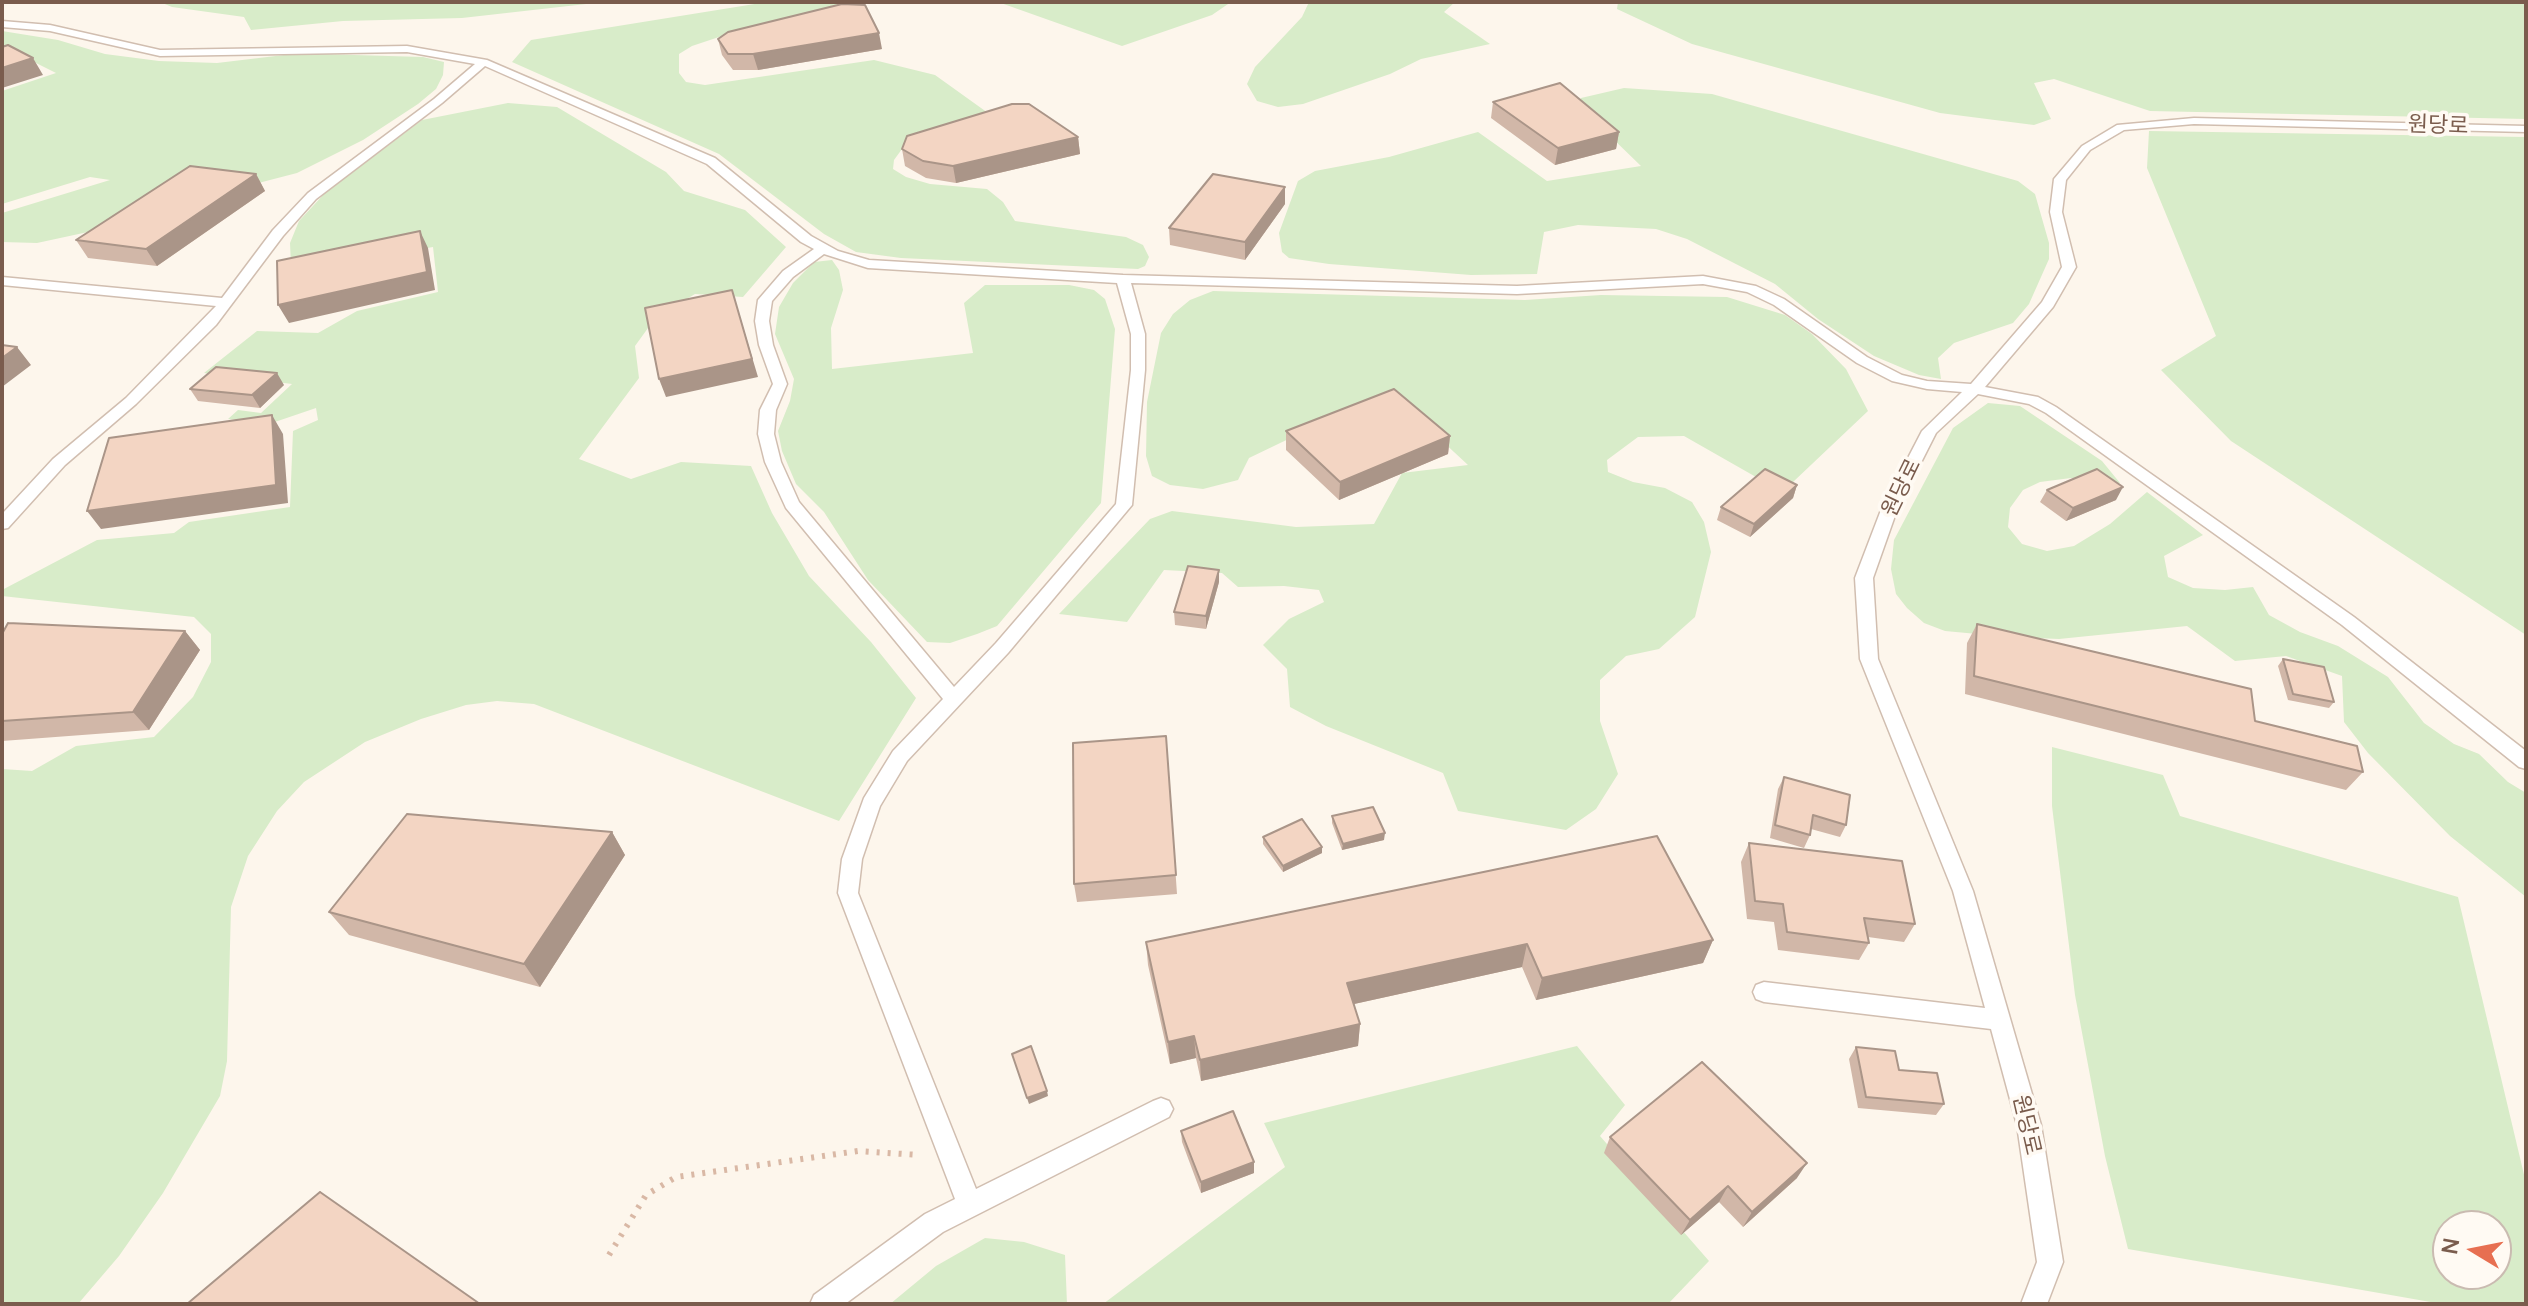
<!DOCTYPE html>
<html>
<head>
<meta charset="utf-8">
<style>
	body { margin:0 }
	#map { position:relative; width:2528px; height:1306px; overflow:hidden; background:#fdf6ec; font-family:Manrope,sans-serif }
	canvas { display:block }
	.frame { position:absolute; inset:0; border:4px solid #7a5c4d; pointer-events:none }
	.north { position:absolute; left:2432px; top:1210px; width:80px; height:80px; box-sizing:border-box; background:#fffaf3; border:2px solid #cabbb1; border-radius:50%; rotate:280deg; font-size:22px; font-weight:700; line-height:32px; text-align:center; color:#7a5c4d }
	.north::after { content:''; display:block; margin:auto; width:28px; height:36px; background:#e76f51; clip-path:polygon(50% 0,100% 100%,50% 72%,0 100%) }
</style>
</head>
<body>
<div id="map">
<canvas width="2528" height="1306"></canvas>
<div class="frame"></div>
<div class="north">N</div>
</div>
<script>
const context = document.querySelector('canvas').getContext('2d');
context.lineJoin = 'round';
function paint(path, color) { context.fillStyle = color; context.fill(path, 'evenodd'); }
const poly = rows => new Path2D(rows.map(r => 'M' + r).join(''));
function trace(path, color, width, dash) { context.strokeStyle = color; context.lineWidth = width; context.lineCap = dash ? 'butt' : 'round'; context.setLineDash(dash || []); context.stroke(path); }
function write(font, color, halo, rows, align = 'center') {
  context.font = font + ' Manrope,"Noto Sans KR",sans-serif'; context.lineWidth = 7; context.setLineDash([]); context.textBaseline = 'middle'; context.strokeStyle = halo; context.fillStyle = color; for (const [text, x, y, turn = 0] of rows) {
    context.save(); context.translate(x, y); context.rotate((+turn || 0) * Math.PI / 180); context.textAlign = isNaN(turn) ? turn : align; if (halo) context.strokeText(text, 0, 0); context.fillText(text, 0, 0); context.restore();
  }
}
paint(poly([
	[160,2,604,2,462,18,343,21,251,30,244,17,172,7],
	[849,2,864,6,722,36,692,46,679,54,679,73,686,82,705,85,874,60,935,75,988,113,921,136,902,149,894,160,893,169,906,177,930,184,987,189,1003,202,1015,221,1126,237,1143,245,1149,257,1145,266,1138,269,901,258,856,252,824,234,719,154,512,62,531,40,767,2],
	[998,2,1231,2,1212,15,1122,46],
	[1309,2,1455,2,1444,12,1490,44,1421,59,1390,74,1303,104,1278,107,1257,101,1247,84,1255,67,1302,17],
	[1618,2,2526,2,2526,119,2150,111,2054,79,2034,83,2051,119,2034,125,1940,113,1692,44,1617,9],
	[2,31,58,40,105,54,159,61,217,63,284,55,320,54,423,57,444,62,443,75,436,89,418,104,363,140,297,173,135,215,88,232,37,243,2,242,2,213,110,180,90,177,2,204,2,91,56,73,24,57,2,64],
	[1624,88,1712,94,2018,181,2035,194,2049,243,2049,259,2029,304,2013,323,1954,343,1938,358,1941,379,1919,375,1874,356,1818,319,1775,284,1687,239,1656,229,1578,225,1544,232,1537,274,1471,275,1329,264,1289,258,1282,252,1279,233,1298,181,1315,171,1389,157,1478,132,1547,181,1641,166,1577,104,1581,98],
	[508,103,557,107,666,172,684,191,745,210,786,247,743,297,695,294,656,317,635,346,639,378,579,459,631,479,681,462,751,466,772,513,809,576,871,642,916,698,839,821,534,704,497,701,466,705,421,719,365,742,304,782,277,811,248,856,231,907,227,1061,220,1096,163,1193,119,1256,78,1304,2,1304,2,769,32,771,76,746,154,737,193,697,211,662,211,634,194,617,2,596,2,590,97,540,174,533,189,522,290,507,293,431,318,420,316,408,269,424,228,419,238,410,261,413,292,384,204,373,257,331,318,333,357,311,438,292,433,247,366,259,291,265,290,243,299,221,325,193,422,120],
	[2149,131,2526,137,2526,635,2231,441,2161,370,2216,336,2147,168],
	[832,260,839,270,843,290,831,328,832,369,973,353,964,303,985,285,1069,285,1094,290,1105,299,1115,329,1101,503,997,626,977,634,950,643,927,642,868,580,824,512,796,484,782,451,778,431,790,401,794,379,775,334,779,307,793,283,814,262],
	[1213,291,1525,300,1601,295,1727,297,1785,315,1812,334,1846,369,1868,411,1793,482,1756,477,1684,436,1638,437,1607,460,1608,472,1633,482,1665,488,1692,502,1704,522,1711,552,1695,617,1659,649,1626,656,1600,680,1600,721,1618,774,1596,809,1566,830,1458,811,1443,773,1326,726,1290,707,1287,669,1263,645,1289,619,1324,602,1319,590,1284,586,1238,587,1222,573,1164,570,1127,622,1059,614,1150,519,1172,511,1296,527,1374,524,1402,473,1468,465,1412,413,1382,394,1249,458,1238,480,1203,489,1170,485,1152,476,1146,456,1147,402,1161,333,1173,314,1190,300],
	[1988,403,2020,406,2102,461,2120,483,2071,478,2040,482,2023,490,2010,508,2008,527,2022,544,2047,551,2074,546,2110,524,2147,492,2203,535,2164,556,2168,577,2193,588,2225,590,2253,587,2269,615,2300,632,2338,646,2388,677,2424,723,2454,744,2479,754,2508,782,2526,793,2526,897,2450,836,2368,753,2344,722,2342,676,2286,656,2235,661,2187,626,2059,639,2010,637,1945,631,1924,623,1907,608,1896,594,1891,569,1894,540,1953,428],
	[2052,747,2163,775,2180,816,2458,897,2526,1183,2526,1304,2442,1304,2128,1249,2105,1156,2075,995,2052,806],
	[2448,1226,2496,1226,2496,1274,2448,1274],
	[1577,1046,1625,1105,1600,1136,1709,1261,1668,1304,1103,1304,1285,1167,1264,1123],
	[985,1238,1024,1242,1065,1255,1067,1304,890,1304,936,1266]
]), '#d8ecc9');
const service = poly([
	[2,21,50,25,160,50,407,46,487,60,715,158,811,236,838,251,869,260,1123,275,1517,286,1703,276,1756,286,1784,299,1867,357,1902,375,1927,381,1971,384,2042,302,2062,267,2050,212,2054,179,2082,146,2117,125,2194,118,2526,126,2526,132,2194,124,2124,130,2090,150,2066,180,2062,212,2076,267,2053,307,1985,387,2038,397,2056,407,2354,617,2526,751,2526,769,2519,767,2342,625,2046,413,2029,404,1978,394,1936,433,1897,510,1873,578,1878,659,1973,891,2041,1125,2063,1262,2047,1304,2021,1304,2037,1262,2017,1125,1991,1029,1764,1002,1756,999,1753,992,1756,985,1764,982,1985,1008,1953,891,1860,659,1855,578,1881,510,1922,431,1962,392,1927,389,1892,381,1857,363,1774,305,1747,292,1703,284,1517,294,1131,283,1145,334,1145,370,1132,505,1008,653,907,761,880,806,862,859,858,893,976,1189,1153,1101,1161,1098,1169,1101,1173,1109,1169,1117,943,1232,845,1304,810,1304,814,1295,925,1214,955,1199,838,893,842,859,864,798,893,751,943,699,786,508,765,462,758,434,760,410,773,384,759,345,755,321,758,300,783,271,814,249,801,242,707,164,485,66,442,103,316,199,283,236,216,325,136,404,65,465,8,528,2,529,2,514,53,459,126,398,216,306,2,285,2,277,222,298,273,230,308,193,434,99,475,64,407,52,160,56,50,31,2,27,2,21],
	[824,254,868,268,1117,283,1131,334,1131,370,1116,504,996,643,954,687,799,502,781,462,774,434,776,410,787,384,773,345,769,321,772,301,793,277,824,254]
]);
trace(service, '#d1beb0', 3);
trace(poly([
	[609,1255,646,1195,676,1177,858,1151,919,1155]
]), '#d9b8a5', 6, [3, 8]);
paint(service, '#fff');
paint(poly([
	[718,39,882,49,758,70,733,70,722,55],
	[1493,102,1619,132,1616,149,1555,165,1491,118],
	[1078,137,1080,154,956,183,926,178,905,166,902,149],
	[256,174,265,191,157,266,88,258,76,240],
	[1285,204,1245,260,1170,245,1169,228],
	[284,385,260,408,198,401,190,389],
	[1286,431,1450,436,1448,454,1339,500,1286,450],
	[1797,485,1793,498,1750,537,1717,520,1721,507],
	[2047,490,2116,500,2066,521,2040,502],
	[1219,582,1206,629,1175,625,1174,612],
	[1977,624,2255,721,2363,772,2346,790,1965,694,1967,643],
	[185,631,200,650,149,730,2,741,2,634],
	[2283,659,2334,702,2329,708,2288,700,2278,666],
	[1166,736,1177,894,1077,902,1074,884],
	[1784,777,1846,825,1840,837,1811,829,1810,835,1804,848,1770,838,1778,789],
	[1332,816,1384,840,1342,850,1332,823],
	[612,832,625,855,540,987,349,935,329,912],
	[1263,837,1322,853,1283,872,1263,844],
	[1749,843,1915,924,1904,942,1868,937,1869,943,1859,960,1778,950,1774,922,1747,919,1741,862],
	[1713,940,1703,963,1536,1000,1522,967,1354,1004,1360,1024,1358,1046,1201,1081,1196,1058,1170,1064,1148,965,1146,942],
	[1856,1047,1899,1070,1944,1104,1936,1115,1858,1108,1849,1059],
	[1181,1131,1254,1162,1254,1173,1201,1193,1182,1142],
	[1610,1137,1797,1178,1743,1227,1719,1202,1681,1235,1604,1153]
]), '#d1b7a8');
paint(poly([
	[879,33,882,49,758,70,753,54],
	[33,58,43,75,2,88,2,68],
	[1619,132,1616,149,1555,165,1558,148],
	[1078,137,1080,154,956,183,953,166],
	[256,174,265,191,157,266,146,249],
	[1285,187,1285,204,1245,260,1245,242],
	[420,231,428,248,435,290,289,323,278,305],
	[732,290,758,377,666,397,659,379],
	[17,347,31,365,2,387,2,358],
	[277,373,284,385,260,408,252,395],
	[272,415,283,434,288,503,101,529,87,511],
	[1450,436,1448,454,1339,500,1340,482],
	[1797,485,1793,498,1750,537,1754,524],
	[2123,487,2116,500,2066,521,2073,508],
	[1219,570,1219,582,1206,629,1206,616],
	[185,631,200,650,149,730,133,712],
	[612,832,625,855,540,987,524,964],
	[1385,833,1384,840,1342,850,1343,844],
	[1322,847,1322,853,1283,872,1283,866],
	[1713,940,1703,963,1536,1000,1542,978],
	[1527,944,1522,967,1345,1006,1347,983],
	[1360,1024,1358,1046,1201,1081,1200,1060],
	[1194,1036,1196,1058,1170,1064,1168,1042],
	[1047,1091,1048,1096,1029,1104,1027,1098],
	[1254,1162,1254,1173,1201,1193,1201,1182],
	[1807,1163,1797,1178,1743,1227,1752,1212],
	[1728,1186,1719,1202,1681,1235,1690,1220]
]), '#aa9588');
const building = poly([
	[842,4,865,5,879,33,753,54,728,54,718,39,728,32,842,4],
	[8,45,33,58,2,68,2,47,8,45],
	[1560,83,1619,132,1558,148,1493,102,1560,83],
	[1012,104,1029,104,1078,137,953,166,923,161,902,149,907,136,1012,104],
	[190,166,256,174,146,249,76,240,190,166],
	[1213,174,1285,187,1245,242,1169,228,1213,174],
	[420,231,427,272,278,305,277,261,420,231],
	[732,290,752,359,659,379,645,308,732,290],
	[2,345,17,347,2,358,2,345],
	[216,367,277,373,252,395,190,389,216,367],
	[1394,389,1450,436,1340,482,1286,431,1394,389],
	[272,415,276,485,87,511,109,438,272,415],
	[1765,469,1797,485,1754,524,1721,507,1765,469],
	[2097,469,2123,487,2073,508,2047,490,2097,469],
	[1188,566,1219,570,1206,616,1174,612,1188,566],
	[8,623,185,631,133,712,2,721,2,634,8,623],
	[1977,624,2251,689,2255,721,2357,746,2363,772,1974,676,1977,624],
	[2283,659,2324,667,2334,702,2293,694,2283,659],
	[1166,736,1176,875,1074,884,1073,743,1166,736],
	[1784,777,1850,795,1846,825,1813,815,1810,835,1775,825,1784,777],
	[1373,807,1385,833,1343,844,1332,816,1373,807],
	[407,814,612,832,524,964,329,912,407,814],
	[1302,819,1322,847,1283,866,1263,837,1302,819],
	[1657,836,1713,940,1542,978,1527,944,1347,983,1360,1024,1200,1060,1194,1036,1168,1042,1146,942,1657,836],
	[1749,843,1902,861,1915,924,1864,918,1869,943,1787,932,1783,904,1755,901,1749,843],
	[1031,1046,1047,1091,1027,1098,1012,1054,1031,1046],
	[1856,1047,1895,1051,1899,1070,1937,1073,1944,1104,1866,1097,1856,1047],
	[1702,1062,1807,1163,1752,1212,1728,1186,1690,1220,1610,1137,1702,1062],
	[1233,1111,1254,1162,1201,1182,1181,1131,1233,1111],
	[320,1192,480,1304,187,1304,320,1192]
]);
paint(building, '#f3d5c3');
trace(building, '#aa9588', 2);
write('22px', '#7a5c4d', '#fffaf3', [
	["원당로",2438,126,2],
	["원당로",1902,488,-64],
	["원당로",2026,1125,77]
]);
</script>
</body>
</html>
